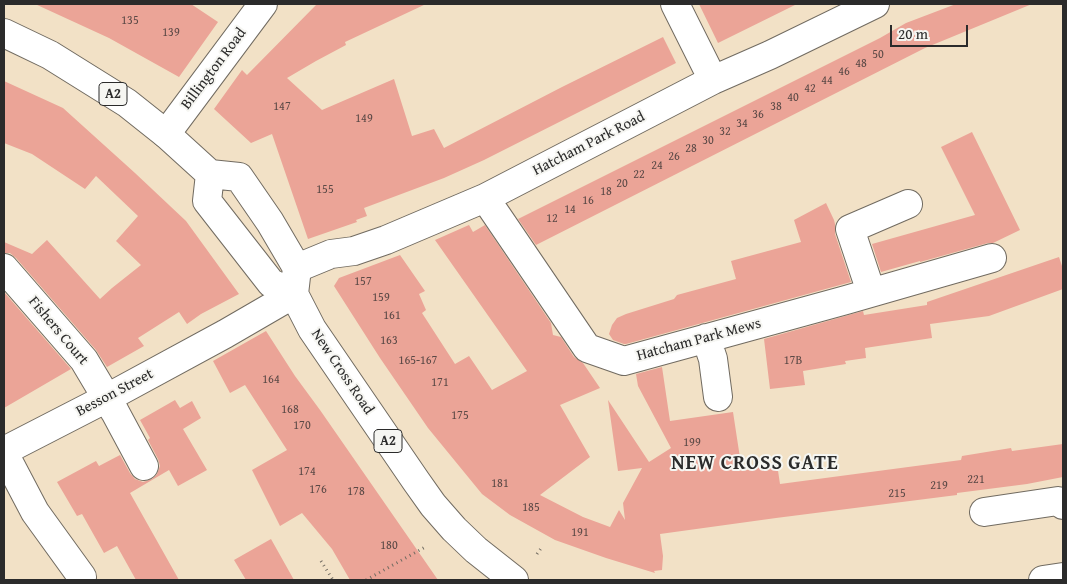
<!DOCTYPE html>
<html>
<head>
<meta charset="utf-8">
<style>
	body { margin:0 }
	#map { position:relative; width:1067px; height:584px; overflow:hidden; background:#f2e1c6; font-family:"Gentium Book Plus",serif }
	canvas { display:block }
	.frame { position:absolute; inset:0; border:5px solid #2b2b2b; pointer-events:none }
	.scale { position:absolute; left:890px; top:25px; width:78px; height:22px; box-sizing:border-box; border:2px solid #2b2b2b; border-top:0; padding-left:6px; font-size:15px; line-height:18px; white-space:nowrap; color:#2b2b2b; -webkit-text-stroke:4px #f6f6f2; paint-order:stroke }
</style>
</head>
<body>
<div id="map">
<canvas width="1067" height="584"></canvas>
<div class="frame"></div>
<div class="scale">20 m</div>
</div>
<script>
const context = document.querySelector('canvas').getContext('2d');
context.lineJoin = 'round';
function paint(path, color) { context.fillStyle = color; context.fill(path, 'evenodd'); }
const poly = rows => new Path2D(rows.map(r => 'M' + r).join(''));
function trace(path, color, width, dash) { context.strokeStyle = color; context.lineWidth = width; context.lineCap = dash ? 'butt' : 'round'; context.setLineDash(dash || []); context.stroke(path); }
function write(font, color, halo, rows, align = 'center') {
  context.font = font + ' "Gentium Book Plus",serif'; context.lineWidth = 4; context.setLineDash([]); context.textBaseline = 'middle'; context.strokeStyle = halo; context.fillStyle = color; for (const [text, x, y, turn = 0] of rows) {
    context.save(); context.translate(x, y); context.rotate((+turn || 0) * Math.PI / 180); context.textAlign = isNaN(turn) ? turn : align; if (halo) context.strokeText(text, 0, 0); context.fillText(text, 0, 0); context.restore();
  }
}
paint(poly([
	[35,4,191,4,218,22,179,77,109,38],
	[317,4,426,4,345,42,346,45,316,61,287,78,322,110,394,79,412,136,434,129,444,148,562,87,663,37,676,63,484,160,444,178,364,208,367,216,356,220,357,222,308,239,272,134,251,143,214,109,242,70,247,75],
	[699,4,797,4,718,43],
	[956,4,1032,4,925,48,536,245,518,219,880,38,906,23],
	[4,81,63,108,135,173,186,221,239,294,201,314,187,324,179,312,138,338,144,346,107,367,96,350,16,258,10,253,4,253,4,242,32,254,47,240,100,299,112,288,141,265,116,241,138,216,96,176,85,189,32,154,4,143],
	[972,132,1020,230,993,243,988,243,920,262,920,261,881,272,872,244,975,215,941,147],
	[826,203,834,220,835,224,835,234,851,282,626,344,624,344,613,340,609,334,612,325,617,318,626,314,674,299,677,295,736,279,731,261,801,242,794,220],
	[469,225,473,232,485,225,551,323,553,335,561,337,574,357,583,363,600,388,560,405,590,457,540,495,583,517,610,527,619,510,625,520,623,503,642,468,618,471,608,400,649,462,671,448,638,386,636,374,662,367,670,421,733,412,742,471,777,464,780,484,961,460,962,456,1011,448,1012,451,1063,444,1063,477,1027,484,957,493,957,495,776,518,660,534,663,556,662,570,654,571,655,573,606,558,555,540,510,515,482,494,428,428,380,358,334,286,339,278,400,255,425,291,419,294,426,310,422,313,455,364,469,356,492,390,527,371,435,240],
	[1059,257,1063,269,1063,289,989,316,930,324,932,338,865,348,866,358,845,361,846,364,803,371,805,385,770,389,764,339,863,311,864,315,927,305,927,302],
	[4,292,71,369,4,408],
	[266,331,295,376,320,410,438,580,350,580,332,549,302,513,280,526,252,470,287,450,245,385,230,393,213,361],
	[175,400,180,408,192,401,201,418,183,429,207,470,178,486,169,470,130,493,179,580,136,580,117,546,104,553,82,514,77,516,57,482,96,461,99,466,120,455,130,473,135,479,143,482,152,479,157,474,160,466,158,459,148,440,150,438,140,420],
	[271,539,294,580,246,580,234,560]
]), '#eba497');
const minor = poly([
	[675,4,713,80],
	[166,134,263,4],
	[485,198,587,348,624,361,846,300,992,258],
	[4,268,84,360,115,412,144,466],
	[297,268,331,254,354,251,386,240,485,198,713,80,770,55,875,4],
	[871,292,850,229,908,204],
	[706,338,713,359,718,397],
	[4,451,107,398,225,334,294,294],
	[4,453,35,512,82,577],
	[984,512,1058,501,1063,505]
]);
const highway = poly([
	[4,33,50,55,127,103,166,134,210,174,239,177,270,222,297,268,294,294,312,329,416,481,433,505,454,529,476,550,514,580],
	[210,174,207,201,271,283,294,294],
	[1043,580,1063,577]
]);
trace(minor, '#716b61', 30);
trace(highway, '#716b61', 30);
trace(poly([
	[537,554,542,547],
	[321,561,333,580],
	[366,580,427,546]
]), '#716b61', 3, [1, 4]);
trace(minor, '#fff', 28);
trace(highway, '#fff', 28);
write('12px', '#5b4946', null, [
	["135",130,21],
	["139",171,33],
	["50",878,55],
	["48",861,64],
	["46",844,72],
	["44",827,81],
	["42",810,89],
	["40",793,98],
	["147",282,107],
	["38",776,107],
	["36",758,115],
	["149",364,119],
	["34",742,124],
	["32",725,132],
	["30",708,141],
	["28",691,149],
	["26",674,157],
	["24",657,166],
	["22",639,175],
	["20",622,184],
	["155",325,190],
	["18",606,192],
	["16",588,201],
	["14",570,210],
	["12",552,219],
	["157",363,282],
	["159",381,298],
	["161",392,316],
	["163",389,341],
	["165-167",418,361],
	["17B",793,361],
	["164",271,380],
	["171",440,383],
	["168",290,410],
	["175",460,416],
	["170",302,426],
	["199",692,443],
	["174",307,472],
	["221",976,480],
	["181",500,484],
	["219",939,486],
	["176",318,490],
	["178",356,492],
	["215",897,494],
	["185",531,508],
	["191",580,533],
	["180",389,546]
]);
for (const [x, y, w] of [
	[113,94,28],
	[388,441,28]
]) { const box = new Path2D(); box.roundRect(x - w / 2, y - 11.5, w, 23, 4); context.fillStyle = '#f6f6f2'; context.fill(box); trace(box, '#2b2b2b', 1); }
write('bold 14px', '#2b2b2b', null, [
	["A2",113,94],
	["A2",388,441]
]);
write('15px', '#2b2b2b', '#f6f6f2', [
	["Billington Road",214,69,-53],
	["Hatcham Park Road",589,144,-27],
	["Fishers Court",58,331,50],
	["Hatcham Park Mews",699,340,-15],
	["New Cross Road",342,372,56],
	["Besson Street",115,393,-28]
]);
context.letterSpacing = '1px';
write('bold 20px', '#2b2b2b', '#f6f6f2', [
	["NEW CROSS GATE",755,464]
]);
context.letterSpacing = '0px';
</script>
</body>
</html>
